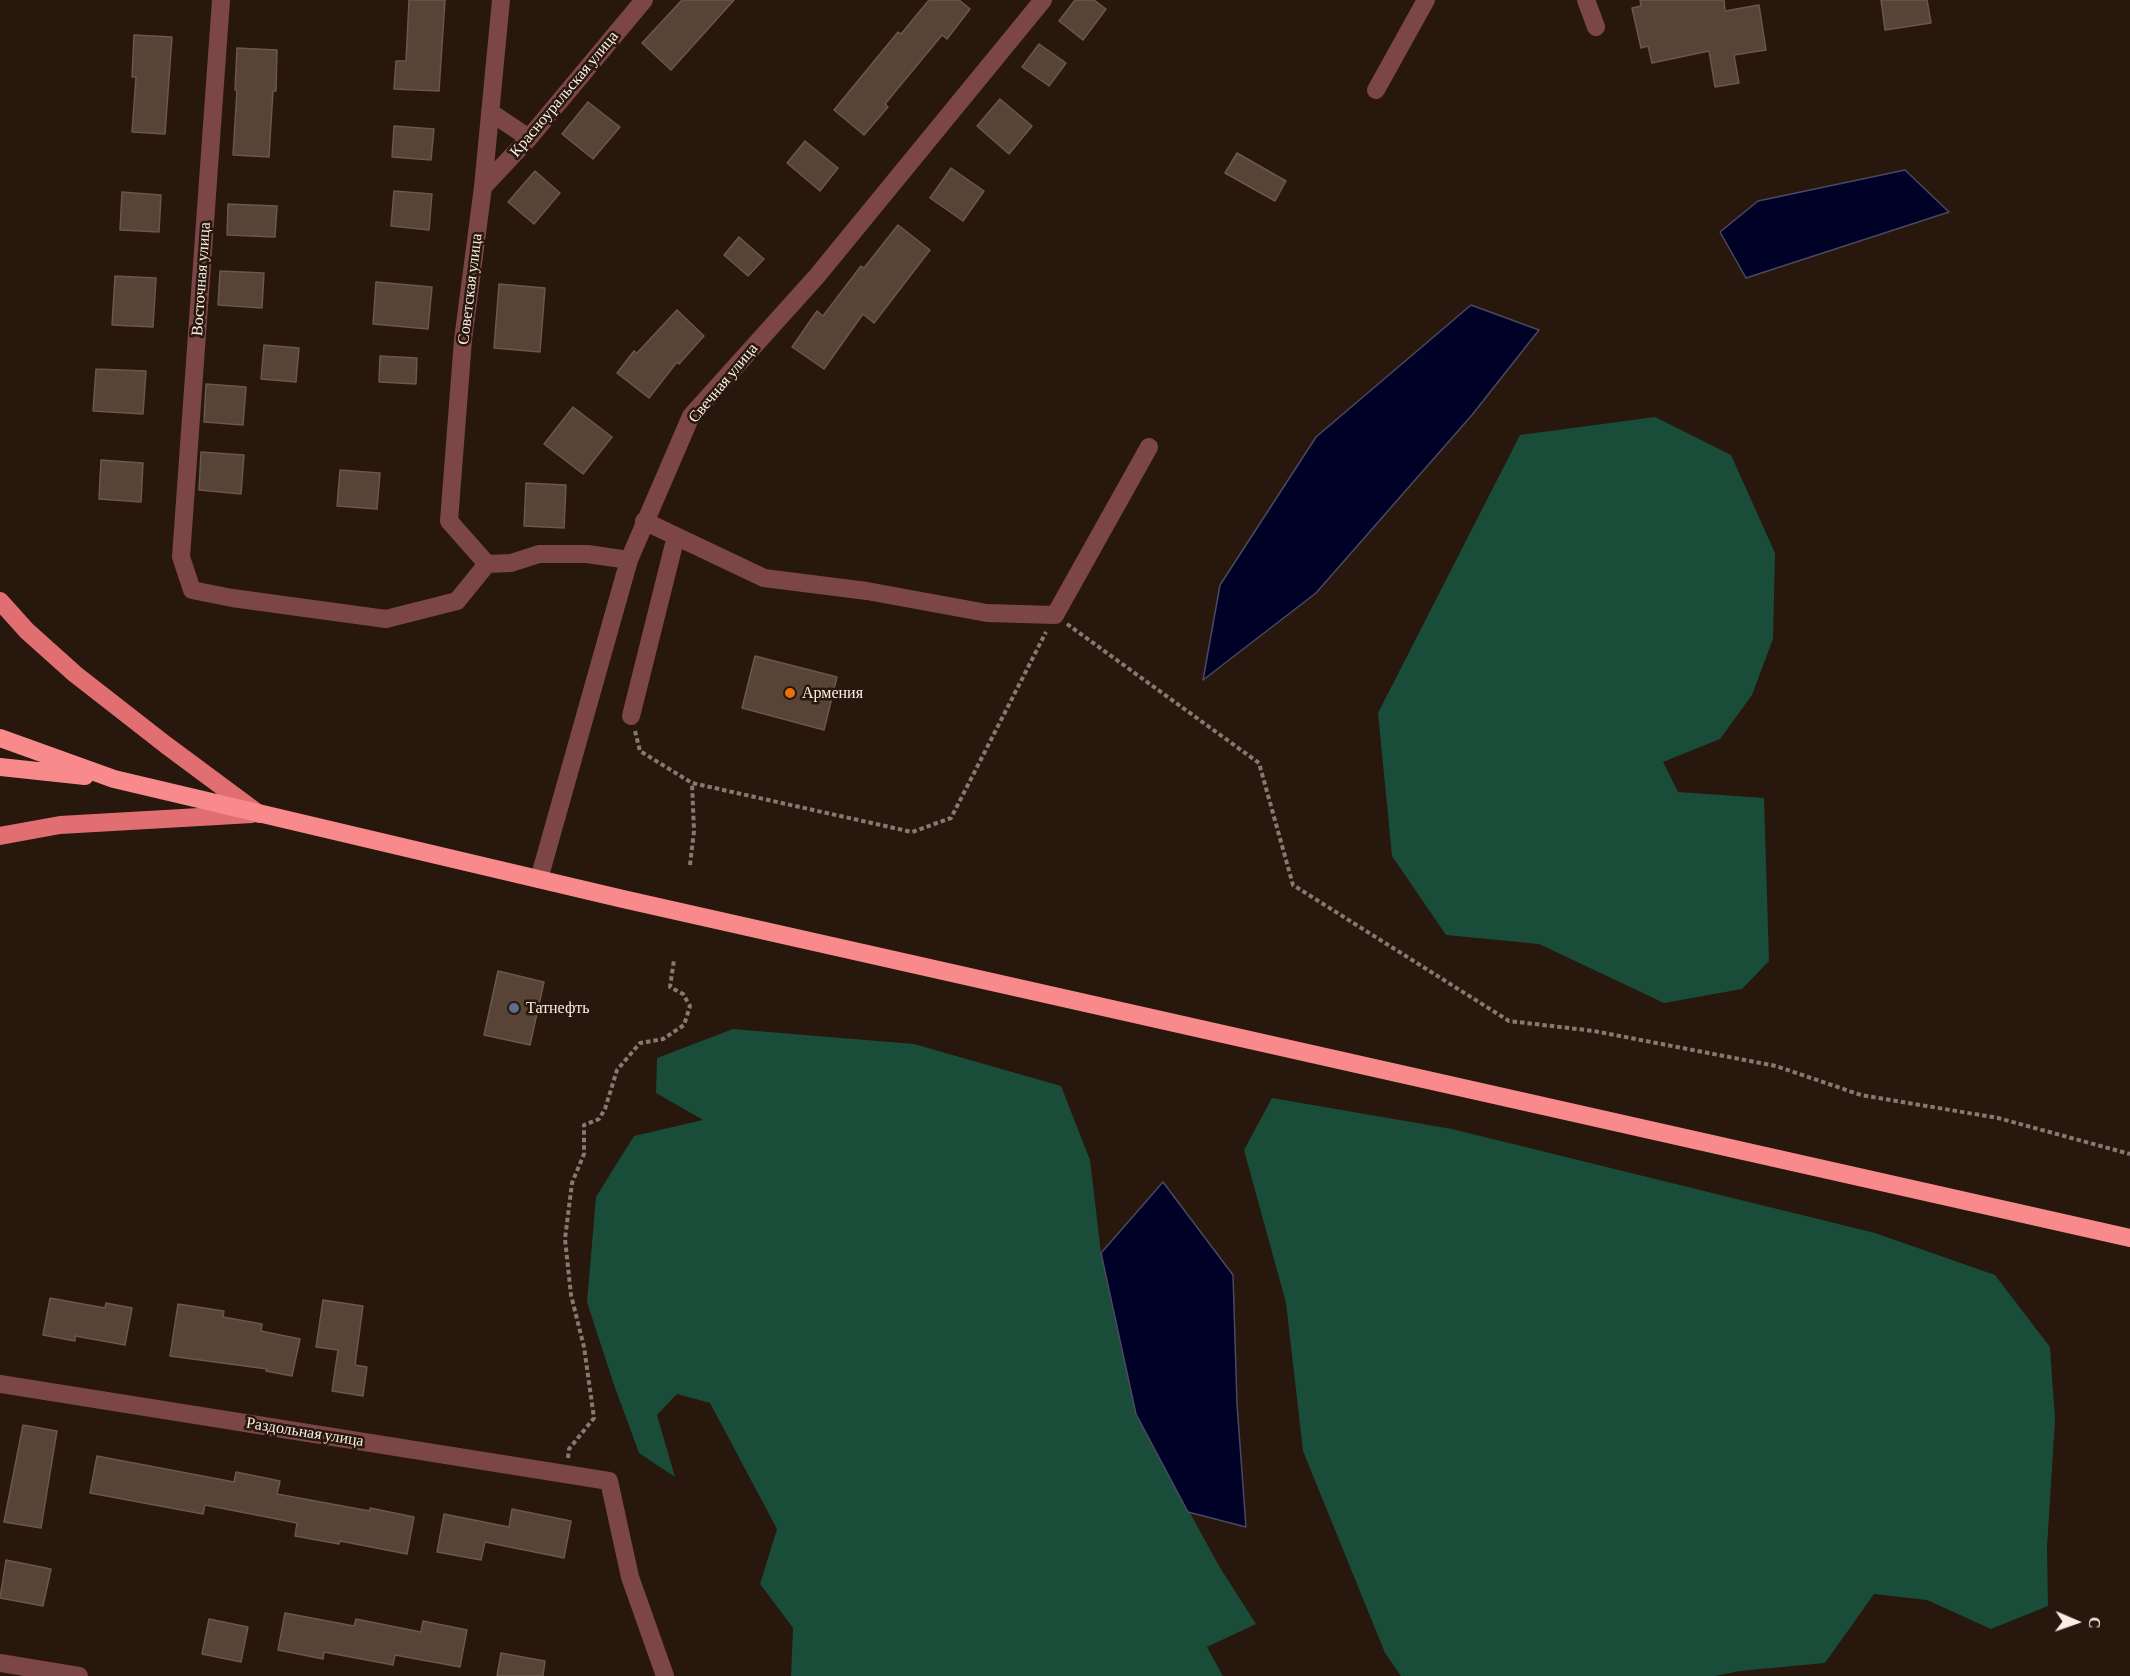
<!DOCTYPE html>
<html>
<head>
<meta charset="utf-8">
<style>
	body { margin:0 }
	#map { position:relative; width:2130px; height:1676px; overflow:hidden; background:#27170c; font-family:"Crimson Pro",serif }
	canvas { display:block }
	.north { position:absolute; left:2046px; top:1592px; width:60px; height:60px; -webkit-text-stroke:4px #27170c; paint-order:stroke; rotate:92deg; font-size:16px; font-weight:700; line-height:24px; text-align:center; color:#faeee7 }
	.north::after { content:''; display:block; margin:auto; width:21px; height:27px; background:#faeee7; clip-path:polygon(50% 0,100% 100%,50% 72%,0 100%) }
</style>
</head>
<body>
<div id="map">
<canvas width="2130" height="1676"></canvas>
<div class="north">С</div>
</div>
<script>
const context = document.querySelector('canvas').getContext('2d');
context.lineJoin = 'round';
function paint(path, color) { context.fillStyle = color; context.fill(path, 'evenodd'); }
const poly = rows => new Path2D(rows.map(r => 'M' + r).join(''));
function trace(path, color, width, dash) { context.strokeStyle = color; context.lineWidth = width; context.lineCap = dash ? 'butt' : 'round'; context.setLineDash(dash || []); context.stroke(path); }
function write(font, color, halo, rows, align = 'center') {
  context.font = font + ' "Crimson Pro",serif'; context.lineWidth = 5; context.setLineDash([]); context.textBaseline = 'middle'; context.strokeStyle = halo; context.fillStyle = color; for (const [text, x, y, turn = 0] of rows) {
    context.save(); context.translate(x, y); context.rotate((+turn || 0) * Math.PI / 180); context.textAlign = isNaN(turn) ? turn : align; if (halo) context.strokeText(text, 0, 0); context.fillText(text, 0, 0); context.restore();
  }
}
paint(poly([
	[1655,417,1731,455,1775,553,1773,639,1752,695,1720,739,1663,762,1678,792,1764,798,1769,961,1742,989,1664,1003,1539,944,1446,935,1392,856,1378,713,1520,435],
	[733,1029,914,1044,1061,1086,1090,1160,1101,1253,1136,1414,1219,1566,1256,1624,1207,1647,1223,1676,791,1676,793,1628,760,1584,777,1529,710,1403,677,1394,657,1415,675,1477,639,1453,613,1382,587,1302,596,1197,634,1136,703,1120,656,1093,657,1058],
	[1272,1098,1452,1129,1875,1233,1995,1275,2050,1347,2055,1420,2047,1548,2048,1606,1991,1629,1927,1600,1874,1594,1825,1663,1740,1671,1715,1676,1401,1676,1385,1653,1303,1451,1286,1303,1244,1150]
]), '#194c39');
const water = poly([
	[1905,170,1949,212,1746,278,1720,232,1758,201,1905,170],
	[1471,305,1539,330,1472,415,1316,593,1203,680,1220,585,1316,437,1471,305],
	[1163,1182,1233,1275,1237,1404,1246,1527,1188,1512,1136,1414,1101,1253,1163,1182]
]);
paint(water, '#000127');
trace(water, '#4b4861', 1.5);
const building = poly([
	[409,0,445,0,439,91,394,89,396,61,406,61,409,0],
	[682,0,734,0,671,70,642,43,682,0],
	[929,0,959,0,970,9,947,39,942,35,885,104,888,107,864,135,834,110,898,32,901,34,929,0],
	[1075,0,1094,0,1106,9,1083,40,1059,21,1075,0],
	[1640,0,1724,0,1725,11,1759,5,1766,50,1734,55,1739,83,1715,87,1709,51,1652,63,1648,46,1641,48,1632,8,1641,6,1640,0],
	[1881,0,1927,0,1931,23,1885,30,1881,0],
	[134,35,172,37,165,134,132,132,136,77,132,77,134,35],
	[1039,44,1066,63,1049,86,1022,67,1039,44],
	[237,48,277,50,276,91,273,91,269,157,233,155,237,90,235,90,237,48],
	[1000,99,1032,126,1009,154,977,126,1000,99],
	[588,102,620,127,593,159,562,134,588,102],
	[394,126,434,129,431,160,392,157,394,126],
	[805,141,838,168,820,191,787,163,805,141],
	[1237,153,1286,181,1275,201,1225,173,1237,153],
	[951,168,984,191,963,221,930,198,951,168],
	[535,171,560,193,534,224,508,202,535,171],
	[394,191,432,194,429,230,391,226,394,191],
	[122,192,161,195,159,232,120,230,122,192],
	[228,204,277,206,275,237,227,235,228,204],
	[898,225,930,250,874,323,863,314,824,369,792,347,817,311,823,316,861,266,864,268,898,225],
	[739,237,764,259,748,276,724,255,739,237],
	[220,271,264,273,262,308,218,305,220,271],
	[115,276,156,278,153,327,112,325,115,276],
	[376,282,432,287,428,329,373,324,376,282],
	[499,284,545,288,540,352,494,348,499,284],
	[677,310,704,336,679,364,677,362,649,398,617,373,634,351,637,353,677,310],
	[264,345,299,348,296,382,261,379,264,345],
	[380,356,417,358,416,384,379,382,380,356],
	[96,369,146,371,143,414,93,411,96,369],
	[206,384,246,387,243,425,204,422,206,384],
	[573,407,612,437,583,474,544,444,573,407],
	[201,452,244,455,241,494,199,490,201,452],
	[101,460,143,463,141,502,99,499,101,460],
	[340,470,380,473,377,509,337,506,340,470],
	[526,483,566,485,564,528,524,526,526,483],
	[755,656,837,677,824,730,742,708,755,656],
	[498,971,544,982,530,1045,484,1035,498,971],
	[50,1298,105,1308,106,1303,132,1308,125,1345,75,1336,75,1341,43,1335,50,1298],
	[323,1300,363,1306,355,1365,367,1367,363,1396,332,1391,338,1350,316,1347,323,1300],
	[178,1304,224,1311,223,1317,262,1324,261,1331,300,1339,292,1376,266,1371,267,1369,170,1356,178,1304],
	[23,1425,57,1431,41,1528,4,1522,23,1425],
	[97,1456,234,1482,236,1472,280,1481,277,1494,370,1511,370,1508,414,1517,407,1554,340,1541,339,1544,295,1536,297,1523,205,1505,203,1514,90,1493,97,1456],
	[512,1509,571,1521,564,1558,485,1542,481,1560,437,1552,444,1514,509,1527,512,1509],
	[6,1560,51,1569,43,1606,0,1598,6,1560],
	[285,1613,354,1626,356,1619,421,1632,423,1621,467,1630,460,1667,395,1655,393,1665,324,1652,323,1659,278,1650,285,1613],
	[209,1619,248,1627,241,1662,202,1654,209,1619],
	[501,1653,545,1661,543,1676,497,1676,501,1653]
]);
paint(building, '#574437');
trace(building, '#6b574b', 1.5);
trace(poly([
	[1067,624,1259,763,1293,885,1509,1021,1594,1031,1776,1066,1861,1095,1998,1118,2130,1154],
	[635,731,640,751,692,783,912,832,951,818,1046,632],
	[690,865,694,831,692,783],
	[568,1458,569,1449,594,1418,584,1347,571,1295,565,1239,572,1183,584,1154,584,1125,599,1119,605,1109,617,1070,640,1043,663,1039,684,1025,690,1006,683,994,670,987,674,960]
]), '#877970', 4, [4.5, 3]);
trace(poly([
	[221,0,181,557,192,590,232,598,386,619,457,601,487,564,511,563,539,554,587,554,629,560],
	[1586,0,1596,27],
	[1376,90,1426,0],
	[490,112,529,138],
	[483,187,529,138,644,0],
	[644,521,764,578,867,591,987,613,1055,615,1149,447],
	[487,564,449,521,463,340,483,187,501,0],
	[631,716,676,536],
	[539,879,629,560,691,416,817,276,1043,0],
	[0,1384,609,1481,630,1577,665,1676],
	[0,1663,79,1676]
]), '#7d4646', 18);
trace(poly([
	[0,601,27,631,75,674,166,745,259,814],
	[0,836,60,825,252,814]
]), '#e16e71', 18);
trace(poly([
	[0,738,114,779,623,899,2130,1238],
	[0,767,85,776]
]), '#f98a8b', 18);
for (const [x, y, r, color] of [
	[790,693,6,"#e8710a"],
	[514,1008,6,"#5c6f8a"]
]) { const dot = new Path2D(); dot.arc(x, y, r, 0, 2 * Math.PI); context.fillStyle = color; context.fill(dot); trace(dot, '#27170c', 2); }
write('16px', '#faeee7', '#27170c', [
	["Красноуральская улица",564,94,-50],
	["Восточная улица",201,279,-86],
	["Советская улица",470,289,-83],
	["Свечная улица",723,383,-50],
	["Раздольная улица",305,1432,9]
]);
write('16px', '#faeee7', '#27170c', [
	["Армения",802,693],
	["Татнефть",526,1008]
], 'left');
</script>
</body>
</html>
